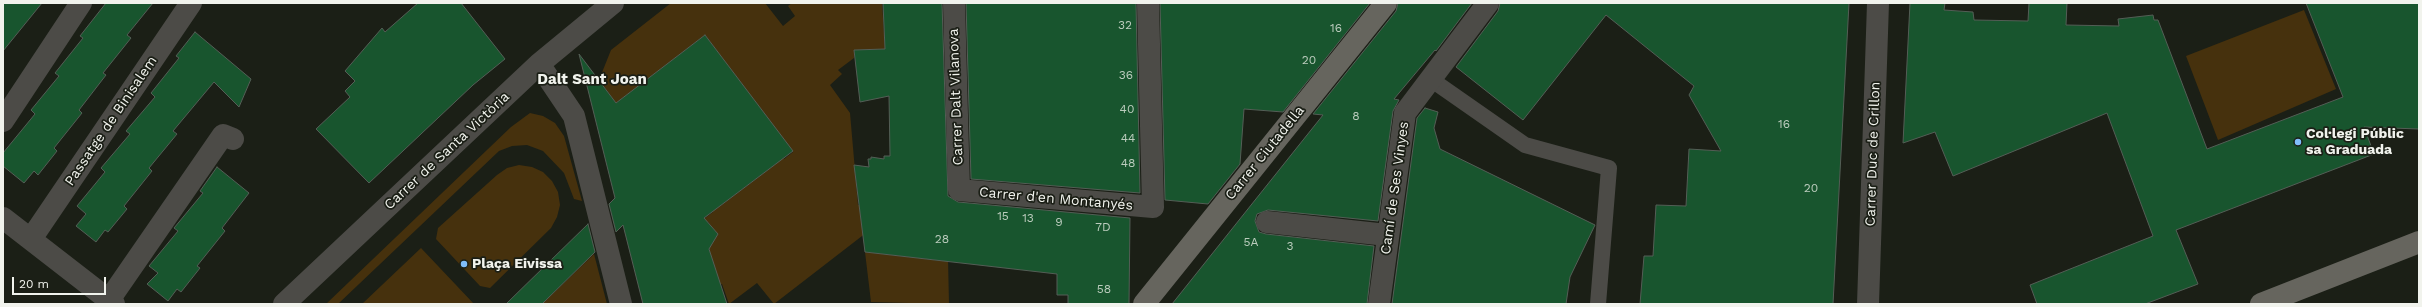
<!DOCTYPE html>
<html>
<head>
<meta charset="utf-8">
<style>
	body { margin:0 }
	#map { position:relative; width:2422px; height:307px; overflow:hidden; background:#1b1f16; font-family:"Work Sans",sans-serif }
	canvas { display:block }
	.frame { position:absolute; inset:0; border:4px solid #f1f3ed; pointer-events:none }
	.scale { position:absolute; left:12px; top:277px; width:94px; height:18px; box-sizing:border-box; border:2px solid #f1f3ed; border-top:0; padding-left:5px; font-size:12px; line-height:14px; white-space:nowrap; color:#f1f3ed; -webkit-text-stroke:3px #1b1f16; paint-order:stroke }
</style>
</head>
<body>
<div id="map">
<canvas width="2422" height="307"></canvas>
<div class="frame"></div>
<div class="scale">20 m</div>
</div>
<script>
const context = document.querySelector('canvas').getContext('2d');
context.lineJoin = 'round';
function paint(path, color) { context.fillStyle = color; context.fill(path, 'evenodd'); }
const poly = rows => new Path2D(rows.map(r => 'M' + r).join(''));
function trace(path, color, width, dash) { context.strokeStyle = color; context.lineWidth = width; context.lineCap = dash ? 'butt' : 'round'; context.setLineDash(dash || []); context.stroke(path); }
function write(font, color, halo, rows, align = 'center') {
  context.font = font + ' "Work Sans",sans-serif'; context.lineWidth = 3.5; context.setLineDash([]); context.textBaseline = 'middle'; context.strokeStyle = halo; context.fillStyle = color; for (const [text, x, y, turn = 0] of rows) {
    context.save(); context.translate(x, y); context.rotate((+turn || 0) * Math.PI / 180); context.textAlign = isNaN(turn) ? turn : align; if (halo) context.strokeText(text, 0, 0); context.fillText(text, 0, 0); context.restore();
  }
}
paint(poly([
	[671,3,765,3,783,26,795,16,788,6,792,3,882,3,885,49,854,50,854,58,838,70,842,74,830,85,850,113,858,205,873,204,875,226,774,304,757,283,729,304,722,284,705,288,697,254,710,250,706,237,717,234,708,222,690,228,699,211,705,218,713,212,650,129,656,125,719,207,777,163,721,76,784,159,793,152,705,35,616,103,599,80,611,50],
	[2304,10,2336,89,2218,140,2186,56],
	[530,113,543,116,555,123,564,136,582,201,574,199,564,173,543,151,527,145,512,146,499,151,338,304,326,304,511,127],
	[519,165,532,167,543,172,552,181,558,192,560,205,557,217,551,228,490,288,480,286,436,239,438,228,497,175,507,168],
	[421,248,474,304,362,304],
	[865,252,942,261,948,258,949,304,871,302],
	[594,254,607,304,542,304]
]), '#46310d');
const building = poly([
	[3,3,42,3,3,51,3,3],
	[106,3,153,3,127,35,131,38,103,73,106,75,79,110,82,113,54,148,57,151,38,175,34,171,24,183,3,166,3,153,35,114,31,110,59,76,55,73,83,38,80,36,106,3],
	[418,3,461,3,505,59,473,85,369,183,316,129,350,97,345,91,355,81,345,71,382,28,385,32,418,3],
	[883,3,942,3,948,196,958,202,1130,218,1129,304,1068,304,1068,295,1057,295,1057,274,865,252,854,165,869,167,868,159,871,159,871,157,884,159,884,156,890,156,889,96,860,102,854,50,885,49,883,3],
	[966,3,1136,3,1140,193,971,179,966,3],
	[1160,3,1370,3,1283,112,1244,109,1240,164,1208,204,1165,200,1160,3],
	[1398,3,1472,3,1436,51,1435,50,1394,99,1399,100,1393,111,1378,221,1268,210,1257,214,1255,221,1259,232,1266,234,1374,246,1367,304,1172,304,1323,115,1313,114,1396,11,1398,3],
	[1500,3,1849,3,1833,304,1640,304,1644,256,1653,256,1656,205,1686,206,1689,149,1721,151,1689,95,1694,86,1606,15,1523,120,1456,67,1498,11,1500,3],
	[1910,3,1945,3,1944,10,1973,12,1974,20,2028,21,2029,3,2067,3,2066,25,2119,26,2118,19,2153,15,2154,20,2158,20,2207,149,2343,97,2306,3,2419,3,2419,129,2364,127,2374,154,2176,230,2198,284,2145,304,2037,304,2030,285,2153,236,2107,113,1953,176,1935,132,1903,143,1910,3],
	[195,32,251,79,239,107,214,82,173,131,177,134,149,168,152,171,124,206,127,209,108,232,105,230,96,242,76,226,86,214,77,206,105,172,101,168,130,134,126,131,155,97,151,93,179,58,176,56,195,32],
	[705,35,793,151,704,218,718,234,709,249,727,304,643,304,623,225,616,232,609,204,615,198,579,54,616,103,705,35],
	[1425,108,1438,112,1434,128,1440,149,1595,225,1570,277,1566,304,1392,304,1417,118,1425,108],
	[217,167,249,193,222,228,225,231,197,266,200,268,181,292,177,289,168,301,147,284,158,273,149,266,178,231,174,228,203,193,200,191,217,167],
	[588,224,595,252,542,304,506,304,588,224]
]);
paint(building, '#18552e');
trace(building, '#545e56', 1);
trace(poly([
	[1429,78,1525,145,1609,168,1598,304]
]), '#4c4b47', 16);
trace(poly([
	[954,3,959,190,1153,207,1148,3],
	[539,64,574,116,621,304],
	[3,121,81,3],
	[3,218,114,304],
	[1267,222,1387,235],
	[31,239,191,3],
	[109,300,223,135,233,139],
	[284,304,539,64,613,3],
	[1379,304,1405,113,1488,3],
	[1868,304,1878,3]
]), '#4c4b47', 22);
trace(poly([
	[1144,304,1386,3],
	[2261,304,2419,242]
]), '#66655e', 22);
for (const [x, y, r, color] of [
	[2298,142,4,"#80bdfa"],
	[464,264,4,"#80bdfa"]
]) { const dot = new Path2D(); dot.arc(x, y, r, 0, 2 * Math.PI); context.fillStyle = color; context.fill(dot); trace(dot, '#1b1f16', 1.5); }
write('12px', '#bbccbd', null, [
	["32",1125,25],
	["16",1336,28],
	["20",1309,60],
	["36",1126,75],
	["40",1127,109],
	["8",1356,116],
	["16",1784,124],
	["44",1128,138],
	["48",1128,163],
	["20",1811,188],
	["15",1003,216],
	["13",1028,218],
	["9",1059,222],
	["7D",1103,227],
	["28",942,239],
	["5A",1251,242],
	["3",1290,246],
	["58",1104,289]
]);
write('14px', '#f1f3ed', '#1b1f16', [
	["Carrer Dalt Vilanova",956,97,-92],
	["Passatge de Binisalem",111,121,-56],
	["Carrer de Santa Victòria",447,151,-43],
	["Carrer Ciutadella",1265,153,-51],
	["Carrer Duc de Crillon",1873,154,-88],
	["Camí de Ses Vinyes",1395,188,-82],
	["Carrer d'en Montanyés",1056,199,5]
]);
write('bold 14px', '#f1f3ed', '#1b1f16', [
	["Col·legi Públic",2306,134],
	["sa Graduada",2306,150],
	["Plaça Eivissa",472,264]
], 'left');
write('bold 15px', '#f1f3ed', '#1b1f16', [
	["Dalt Sant Joan",592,80]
]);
</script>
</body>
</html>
